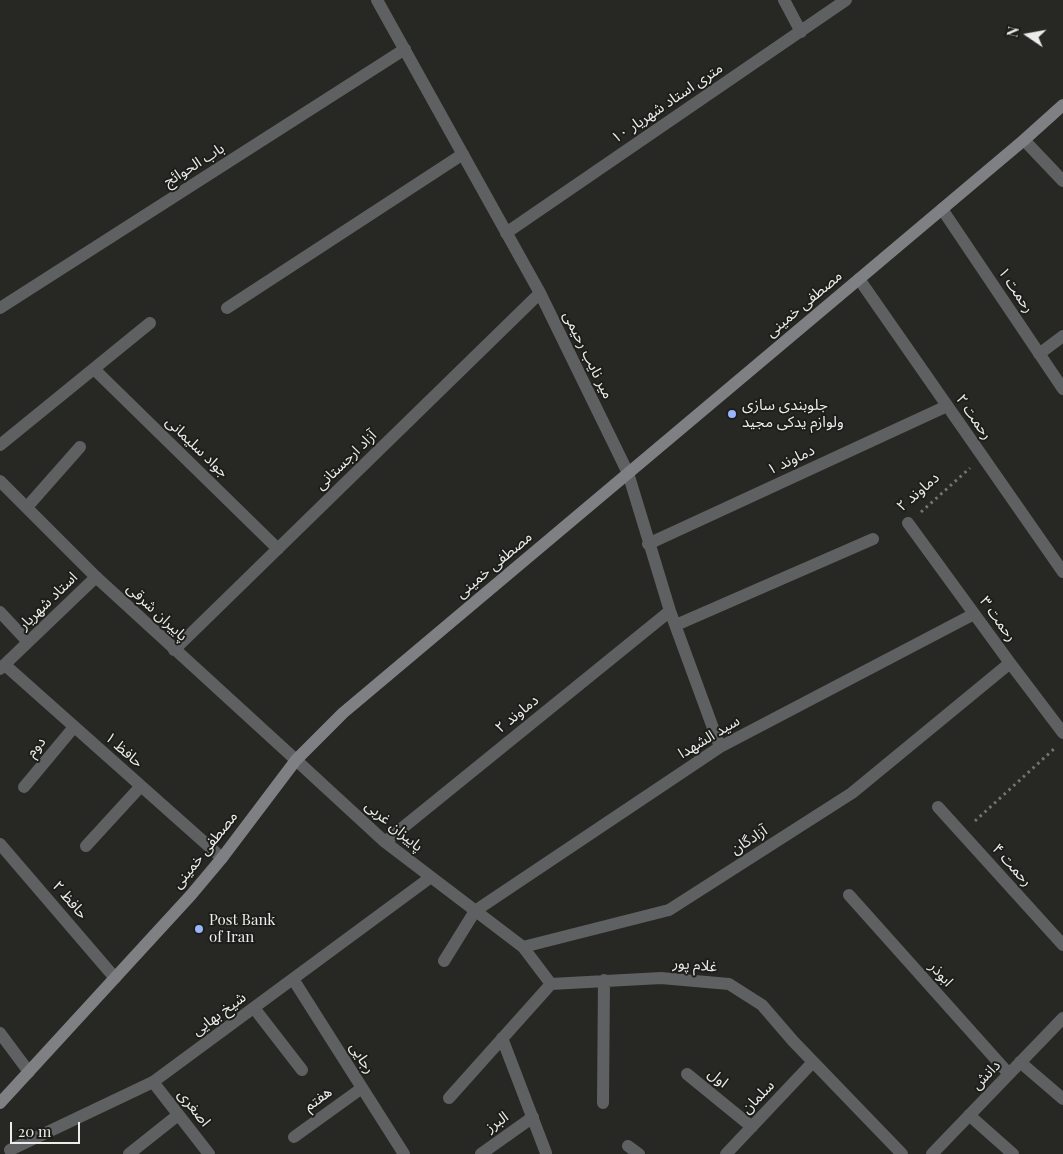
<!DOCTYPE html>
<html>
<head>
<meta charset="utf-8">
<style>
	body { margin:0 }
	#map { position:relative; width:1063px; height:1154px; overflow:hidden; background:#272724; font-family:"Playfair Display",serif }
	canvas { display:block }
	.north { position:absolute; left:1003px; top:10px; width:50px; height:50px; -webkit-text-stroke:4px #1d1e1a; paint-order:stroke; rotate:282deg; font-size:14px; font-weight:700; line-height:20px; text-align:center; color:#ecedea }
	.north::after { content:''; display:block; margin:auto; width:18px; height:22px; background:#ecedea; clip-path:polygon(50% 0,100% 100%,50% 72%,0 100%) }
	.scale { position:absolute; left:10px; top:1122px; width:70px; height:22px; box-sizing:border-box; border:2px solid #ecedea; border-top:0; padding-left:6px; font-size:15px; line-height:18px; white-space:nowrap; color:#ecedea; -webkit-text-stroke:4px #1d1e1a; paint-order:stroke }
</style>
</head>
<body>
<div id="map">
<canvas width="1063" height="1154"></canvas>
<div class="north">N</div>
<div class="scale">20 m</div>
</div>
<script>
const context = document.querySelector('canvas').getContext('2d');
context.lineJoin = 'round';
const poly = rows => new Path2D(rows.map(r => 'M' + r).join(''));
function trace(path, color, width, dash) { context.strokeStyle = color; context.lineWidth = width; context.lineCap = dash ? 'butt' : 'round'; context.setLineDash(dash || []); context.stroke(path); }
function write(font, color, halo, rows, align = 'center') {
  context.font = font + ' "Playfair Display","Noto Sans Arabic",serif'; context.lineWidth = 4; context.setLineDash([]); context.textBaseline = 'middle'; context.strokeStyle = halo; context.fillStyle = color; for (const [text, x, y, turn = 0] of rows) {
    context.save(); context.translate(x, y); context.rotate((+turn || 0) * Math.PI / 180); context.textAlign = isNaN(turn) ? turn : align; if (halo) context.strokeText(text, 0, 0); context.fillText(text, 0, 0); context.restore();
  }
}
trace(poly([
	[921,512,970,468],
	[975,821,1055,748]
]), '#747471', 3, [2.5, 4]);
trace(poly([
	[254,1008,302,1070],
	[129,1154,178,1115]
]), '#5f6062', 12);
trace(poly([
	[377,0,540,293,628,473,670,611,720,747],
	[784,0,801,32],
	[1024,140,1063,181],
	[942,209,1063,389],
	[506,233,846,0],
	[859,279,1063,572],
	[0,308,405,49],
	[227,308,463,154],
	[1039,354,1063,336],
	[94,369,278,549],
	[0,445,150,323],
	[27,507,80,447],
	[908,523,1010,663,1063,733],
	[648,544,947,406],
	[0,612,28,642],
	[676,625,873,539],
	[174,650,540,293],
	[5,665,222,858],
	[0,669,96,577],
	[296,760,385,842,523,947,669,910,852,793,1010,663],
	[24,787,74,727],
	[938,807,1063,945],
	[385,842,670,611],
	[0,844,115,978],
	[86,846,141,786],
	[849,895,1009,1074],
	[523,947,551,984],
	[444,961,475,911,720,747,974,614],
	[293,979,404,1154],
	[551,984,661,978,729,984,762,1005,793,1041,902,1154],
	[0,1033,29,1072],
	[502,1038,546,1153],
	[1020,1062,1063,1099],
	[687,1074,752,1127],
	[153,1082,209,1154],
	[449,1098,551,984],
	[603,1103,604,980],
	[969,1115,1013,1154],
	[294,1137,362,1088],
	[628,1146,639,1154],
	[10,1150,153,1082,431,877],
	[481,1154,533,1117],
	[726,1154,813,1062],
	[932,1154,1063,1018]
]), '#5f6062', 12);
trace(poly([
	[0,481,96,577,296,760]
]), '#5f6062', 12);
trace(poly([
	[0,1103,191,895,222,858,296,760,343,713,859,279,1024,140,1063,105]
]), '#7f8083', 12);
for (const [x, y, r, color] of [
	[732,414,5,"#99b5fd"],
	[199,929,5,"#99b5fd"]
]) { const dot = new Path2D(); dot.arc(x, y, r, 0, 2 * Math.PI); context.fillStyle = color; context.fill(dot); trace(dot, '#1d1e1a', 2); }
write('15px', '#ecedea', '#1d1e1a', [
	["۱۰ متری استاد شهریار",667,103,-34],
	["باب الحوائج",194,165,-32],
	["رحمت ۱",1016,290,56],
	["مصطفی خمینی",804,304,-40],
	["میر نایب رحیمی",588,355,64],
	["رحمت ۲",974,417,55],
	["جواد سلیمانی",197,447,44],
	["آزاد ارجستانی",346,460,-44],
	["دماوند ۱",791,460,-25],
	["دماوند ۲",918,492,-41],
	["مصطفی خمینی",494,565,-40],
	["استاد شهریار",48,601,-44],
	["پاییران شرقی",157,612,43],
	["رحمت ۳",998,619,54],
	["دماوند ۲",517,714,-39],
	["سید الشهدا",709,737,-31],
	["دوم",36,747,-50],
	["حافظ ۱",124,750,41],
	["پاییزان غربی",394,826,40],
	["آزادگان",749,840,-33],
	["مصطفی خمینی",205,850,-51],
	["رحمت ۴",1012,865,48],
	["حافظ ۲",70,900,49],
	["غلام پور",695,965,5],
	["ابوذر",941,974,48],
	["شیخ بهایی",219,1014,-36],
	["رجایی",362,1058,58],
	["دانش",986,1075,-46],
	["اول",718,1078,39],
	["سلمان",758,1097,-46],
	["هفتم",318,1099,-36],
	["اصغری",194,1108,52],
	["البرز",497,1122,-35]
]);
write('15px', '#ecedea', '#1d1e1a', [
	["جلوبندی سازی",742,405],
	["ولوازم یدکی مجید",742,422],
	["Post Bank",209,920],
	["of Iran",209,937]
], 'left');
</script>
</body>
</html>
